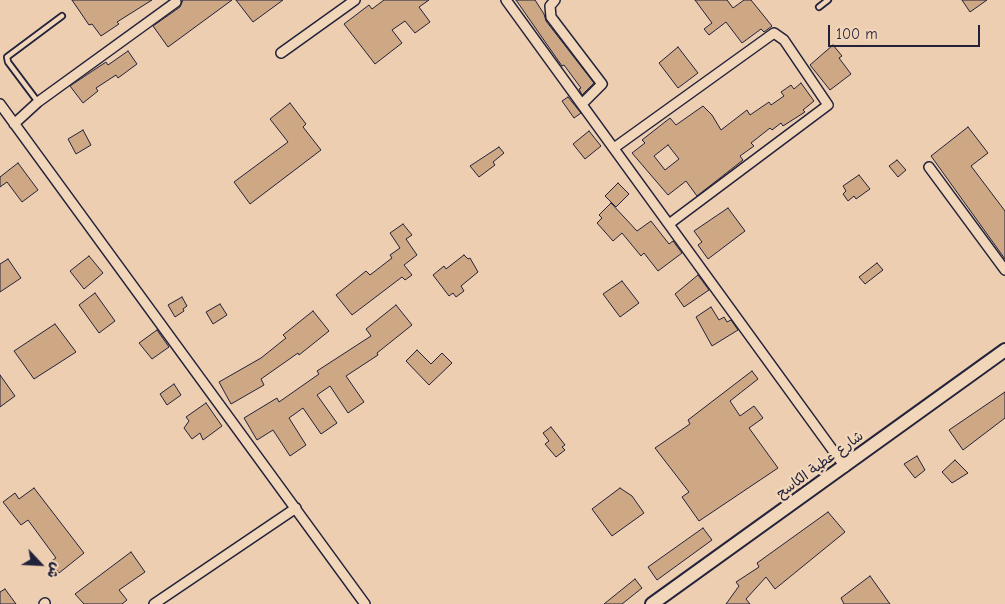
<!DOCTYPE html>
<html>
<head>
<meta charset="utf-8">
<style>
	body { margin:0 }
	#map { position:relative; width:1005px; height:604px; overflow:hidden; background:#edceb0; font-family:"Comic Neue","Playpen Sans Arabic",sans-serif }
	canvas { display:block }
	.north { position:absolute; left:15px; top:539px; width:50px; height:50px; -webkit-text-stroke:4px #f2d6b9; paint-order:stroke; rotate:115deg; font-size:14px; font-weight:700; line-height:20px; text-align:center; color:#22223b }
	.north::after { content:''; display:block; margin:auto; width:18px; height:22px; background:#22223b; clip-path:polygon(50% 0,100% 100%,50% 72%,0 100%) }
	.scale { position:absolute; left:828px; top:25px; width:152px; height:22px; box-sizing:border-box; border:2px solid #22223b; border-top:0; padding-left:6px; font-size:15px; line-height:18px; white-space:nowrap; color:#22223b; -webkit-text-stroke:4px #f2d6b9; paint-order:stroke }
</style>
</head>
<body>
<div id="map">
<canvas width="1005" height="604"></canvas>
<div class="north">ش</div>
<div class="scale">100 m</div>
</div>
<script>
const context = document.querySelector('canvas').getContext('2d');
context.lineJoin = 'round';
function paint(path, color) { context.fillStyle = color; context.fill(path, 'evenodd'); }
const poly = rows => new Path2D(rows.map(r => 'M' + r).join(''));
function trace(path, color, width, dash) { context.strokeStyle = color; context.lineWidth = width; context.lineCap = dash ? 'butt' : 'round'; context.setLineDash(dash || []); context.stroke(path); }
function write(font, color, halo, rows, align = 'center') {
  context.font = font + ' "Comic Neue","Playpen Sans Arabic",sans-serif'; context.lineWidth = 5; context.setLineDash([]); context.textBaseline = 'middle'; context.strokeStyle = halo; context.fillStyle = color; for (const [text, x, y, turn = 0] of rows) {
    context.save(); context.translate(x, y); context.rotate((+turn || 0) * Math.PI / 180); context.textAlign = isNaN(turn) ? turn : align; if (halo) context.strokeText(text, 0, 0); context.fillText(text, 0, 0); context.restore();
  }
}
const building = poly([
	[72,0,152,0,117,22,119,24,101,36,92,24,89,25,72,0],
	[183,0,232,0,168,47,153,26,180,7,183,0],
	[236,0,283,0,253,22,236,0],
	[384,0,429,0,419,7,430,22,415,33,405,21,392,30,402,43,375,64,344,24,369,5,372,9,384,0],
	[516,0,535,0,544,14,546,21,594,83,582,95,579,89,581,88,564,65,562,66,516,0],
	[695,0,727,0,733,8,744,0,751,0,772,26,764,32,761,29,742,43,726,22,709,35,704,29,712,23,695,0],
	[962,0,987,0,970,12,962,0],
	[833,45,842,56,839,58,851,74,830,90,810,65,833,45],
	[678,47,698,73,678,88,659,63,678,47],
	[128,51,137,64,118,78,116,75,96,88,98,91,83,103,70,86,106,62,108,65,128,51],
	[801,83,814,101,803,110,805,112,783,126,781,123,772,130,770,128,751,143,754,146,740,156,743,160,697,196,686,181,668,195,632,153,645,143,642,140,670,118,676,125,703,106,712,115,721,130,747,110,750,115,769,102,771,105,784,96,781,92,791,85,794,89,801,83],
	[668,145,679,159,665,170,654,156,668,145],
	[568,97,581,113,574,118,562,101,568,97],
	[290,103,306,124,303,127,321,150,250,204,234,182,288,142,270,119,290,103],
	[968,127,988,153,971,166,1005,211,1005,259,931,156,968,127],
	[83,130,91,145,76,154,68,139,83,130],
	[589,131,601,146,585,159,573,144,589,131],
	[499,147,504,153,493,162,495,165,479,177,470,166,499,147],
	[897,160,906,170,898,177,889,166,897,160],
	[18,163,38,190,22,202,7,182,0,187,0,177,18,163],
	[859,175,870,189,856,199,854,196,848,201,843,194,846,191,843,186,859,175],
	[618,183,629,194,616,207,605,196,618,183],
	[611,203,637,231,651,221,669,244,673,241,682,253,658,271,644,253,641,256,622,233,613,241,597,223,602,218,599,215,611,203],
	[728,208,745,231,708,259,698,245,702,242,694,231,728,208],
	[403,224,412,235,406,239,417,255,404,265,412,275,405,280,402,277,352,315,336,295,366,271,370,275,392,258,390,255,400,248,390,233,403,224],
	[464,255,468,259,470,258,478,272,461,286,464,291,456,297,453,293,449,296,433,275,444,266,446,269,464,255],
	[89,256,103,273,84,289,70,271,89,256],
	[8,259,21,278,0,292,0,264,8,259],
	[877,263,883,270,865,284,859,277,877,263],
	[698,275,709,290,684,307,675,294,698,275],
	[622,281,639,303,620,317,603,294,622,281],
	[95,293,115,321,99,333,79,305,95,293],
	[182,297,187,306,183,309,184,311,175,317,168,305,182,297],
	[220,304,227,315,213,324,206,312,220,304],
	[396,305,412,325,377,353,378,355,346,376,364,402,348,413,330,386,317,395,337,423,321,434,303,408,289,418,306,445,290,456,273,430,257,440,244,418,277,398,279,402,319,374,317,371,371,336,366,329,396,305],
	[711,307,719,320,724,317,727,322,731,320,738,330,712,346,696,317,711,307],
	[313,311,329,331,299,355,298,353,261,379,264,385,231,404,219,382,261,358,286,338,283,335,313,311],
	[55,324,76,352,34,379,14,351,55,324],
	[157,330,169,347,152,359,139,343,157,330],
	[417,350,431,364,442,353,452,363,429,385,406,361,417,350],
	[752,371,758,379,730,401,740,416,754,406,763,418,749,428,778,468,699,521,682,497,689,492,655,448,690,424,688,420,752,371],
	[0,375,15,396,0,407,0,375],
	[174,384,181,395,167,405,160,394,174,384],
	[1005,392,1005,418,963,450,949,430,1005,392],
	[206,403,222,426,203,440,200,433,192,439,184,428,189,421,186,417,206,403],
	[551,427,565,445,562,447,565,450,556,457,545,444,549,441,543,433,551,427],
	[917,456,925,470,915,478,904,464,917,456],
	[955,460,968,473,952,483,942,472,955,460],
	[34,488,84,553,59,573,50,562,56,558,28,520,21,525,3,502,15,493,19,499,34,488],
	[620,488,632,496,644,513,612,536,592,509,620,488],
	[828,512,845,532,775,589,766,577,746,599,750,604,726,604,739,586,736,582,759,567,757,563,828,512],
	[703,528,712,540,657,580,648,567,703,528],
	[131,552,145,572,119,590,127,600,122,604,84,604,75,594,131,552],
	[870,576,890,604,844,604,841,598,870,576],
	[635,579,642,588,622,604,604,604,635,579],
	[5,589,16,604,0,604,0,592,5,589]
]);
paint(building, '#cea785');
trace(building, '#22223b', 1);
const lane = poly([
	[819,7,828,0],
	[38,102,8,62,7,57,62,16]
]);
const street = poly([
	[506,0,845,467],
	[555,0,550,6,551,17,602,84,582,104],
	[281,53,355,0],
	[0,104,365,604],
	[14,124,38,102,176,2],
	[614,148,774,33,784,40,828,105,669,224],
	[929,167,1005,270],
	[44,604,45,603],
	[154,604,296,508]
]);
const secondary = poly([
	[652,604,1005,350]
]);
trace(lane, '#22223b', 8);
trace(street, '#22223b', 12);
trace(secondary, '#22223b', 16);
trace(lane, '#f2d6b9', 4.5);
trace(street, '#f2d6b9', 9);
trace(secondary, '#f2d6b9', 12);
write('14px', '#22223b', '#f2d6b9', [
	["شارع عطية الكاسح",820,465,-36]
]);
</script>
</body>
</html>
